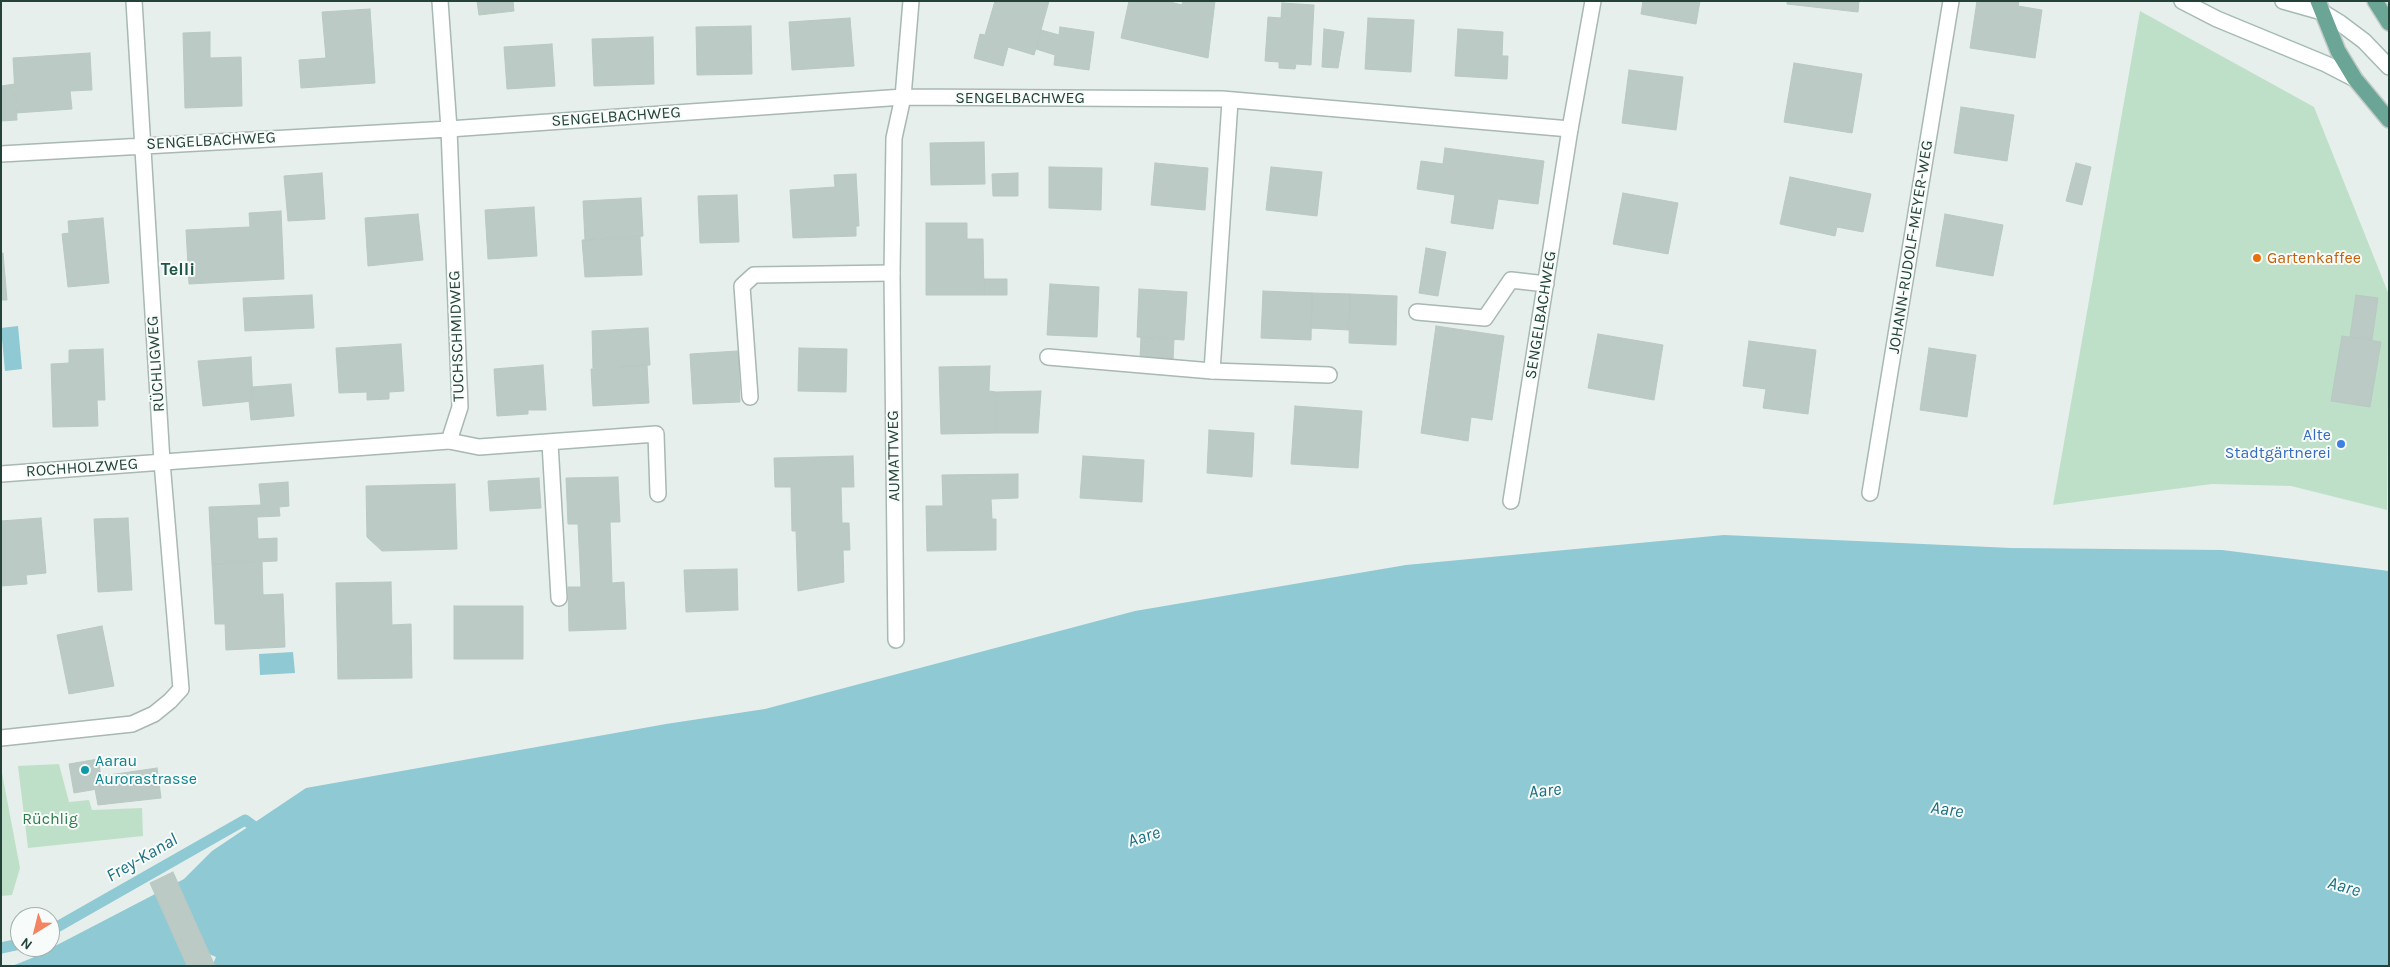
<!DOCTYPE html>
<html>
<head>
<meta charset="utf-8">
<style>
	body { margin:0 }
	#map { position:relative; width:2390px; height:967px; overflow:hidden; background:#e6efeb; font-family:Karla,sans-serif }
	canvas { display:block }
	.frame { position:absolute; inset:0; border:2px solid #24423a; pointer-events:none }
	.north { position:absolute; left:10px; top:907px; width:50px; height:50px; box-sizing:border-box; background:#f7fbf9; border:1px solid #a3b1ad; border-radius:50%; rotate:216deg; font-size:14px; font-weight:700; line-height:20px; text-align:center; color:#24423a }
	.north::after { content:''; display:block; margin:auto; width:18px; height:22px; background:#f4845f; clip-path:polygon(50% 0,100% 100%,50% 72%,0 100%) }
</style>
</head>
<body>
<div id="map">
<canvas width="2390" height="967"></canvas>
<div class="frame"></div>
<div class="north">N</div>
</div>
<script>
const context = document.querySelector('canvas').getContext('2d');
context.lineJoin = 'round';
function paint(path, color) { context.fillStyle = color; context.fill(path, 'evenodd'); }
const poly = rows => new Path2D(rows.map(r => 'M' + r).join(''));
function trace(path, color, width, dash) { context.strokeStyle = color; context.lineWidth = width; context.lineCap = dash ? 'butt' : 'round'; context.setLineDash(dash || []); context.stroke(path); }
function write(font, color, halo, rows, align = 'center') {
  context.font = font + ' Karla,sans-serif'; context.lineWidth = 4; context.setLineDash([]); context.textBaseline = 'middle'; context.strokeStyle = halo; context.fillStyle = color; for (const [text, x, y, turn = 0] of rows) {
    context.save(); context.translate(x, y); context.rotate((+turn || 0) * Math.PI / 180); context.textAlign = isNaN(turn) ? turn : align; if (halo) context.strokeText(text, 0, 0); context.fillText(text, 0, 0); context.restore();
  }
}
paint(poly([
	[2140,11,2314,107,2389,295,2387,510,2291,486,2212,484,2053,505],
	[59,764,69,802,89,800,92,810,142,808,143,836,28,848,18,766],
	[1,768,20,868,12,895,1,896]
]), '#bfe0c8');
paint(poly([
	[18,326,22,369,5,371,1,328],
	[1724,535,2011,548,2222,550,2389,571,2389,966,210,966,213,964,216,957,209,954,184,966,12,966,32,958,184,879,212,851,306,788,666,724,765,709,1135,611,1406,565],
	[293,652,295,673,260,675,259,654]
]), '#8ec9d4');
trace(poly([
	[50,931,245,820,252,825],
	[1,948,20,944]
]), '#8ec9d4', 11);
const building = poly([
	[477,1,513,1,514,11,479,15,477,1],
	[995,1,1049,1,1034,55,1008,47,1003,66,974,58,980,34,985,35,995,1],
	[1129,1,1166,1,1182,5,1183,1,1215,1,1208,58,1121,38,1129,1],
	[1643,1,1700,1,1696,24,1641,14,1643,1],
	[1787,1,1859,1,1858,12,1787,4,1787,1],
	[1977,1,2019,1,2018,6,2042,10,2035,58,1970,48,1977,1],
	[1282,3,1314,5,1311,65,1296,64,1295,69,1279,68,1279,62,1265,61,1268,17,1281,18,1282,3],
	[370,9,375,83,301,88,299,60,326,58,322,12,370,9],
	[850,18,854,66,792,70,789,22,850,18],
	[1368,18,1414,20,1411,72,1365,69,1368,18],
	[751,26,752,74,697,75,696,27,751,26],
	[1060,27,1094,32,1089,70,1054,65,1055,55,1036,49,1041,30,1059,35,1060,27],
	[1324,29,1344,32,1338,68,1322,67,1324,29],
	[1458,29,1503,32,1502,56,1508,56,1507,79,1455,76,1458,29],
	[210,32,210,58,241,57,242,106,185,108,183,33,210,32],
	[653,37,654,84,594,86,592,39,653,37],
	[552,44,555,86,507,89,504,47,552,44],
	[90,53,92,90,70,91,72,109,16,113,13,58,90,53],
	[1794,63,1862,74,1852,133,1784,122,1794,63],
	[1629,70,1683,77,1676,130,1622,123,1629,70],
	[15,84,17,120,1,121,1,86,15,84],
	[1961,107,2014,115,2007,161,1954,153,1961,107],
	[984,142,985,184,931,185,930,143,984,142],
	[1445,148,1544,161,1538,204,1498,199,1493,229,1451,223,1455,195,1417,189,1421,161,1443,164,1445,148],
	[1155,163,1208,168,1205,210,1151,205,1155,163],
	[2076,163,2091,167,2082,205,2066,201,2076,163],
	[1049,167,1102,168,1101,210,1049,208,1049,167],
	[1271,167,1322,172,1317,216,1266,210,1271,167],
	[322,173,325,219,288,221,284,176,322,173],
	[1018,173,1018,196,993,196,992,174,1018,173],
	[856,174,859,226,856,226,856,236,793,238,790,190,835,187,834,175,856,174],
	[1790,177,1871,194,1863,232,1837,227,1835,236,1780,224,1790,177],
	[1623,193,1678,203,1668,254,1613,244,1623,193],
	[737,195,739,242,700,243,698,196,737,195],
	[641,198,643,236,585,240,583,201,641,198],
	[534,207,537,256,488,259,485,210,534,207],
	[281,211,284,279,189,284,186,230,250,227,249,213,281,211],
	[418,214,423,260,368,266,365,218,418,214],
	[1945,214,2003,225,1993,276,1936,266,1945,214],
	[103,218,109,283,68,287,62,234,69,233,68,221,103,218],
	[926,223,967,223,967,239,983,239,984,295,926,295,926,223],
	[640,236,642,275,585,277,582,240,640,236],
	[1426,248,1446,252,1438,296,1419,293,1426,248],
	[1,253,3,253,7,300,1,300,1,253],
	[984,279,1007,279,1007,295,984,295,984,279],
	[1050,284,1099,287,1097,337,1047,335,1050,284],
	[1139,289,1187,292,1184,340,1137,337,1139,289],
	[1263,291,1312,293,1311,340,1261,338,1263,291],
	[1312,293,1350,294,1349,330,1311,328,1312,293],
	[1350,294,1397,296,1396,345,1349,343,1350,294],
	[312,295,314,328,245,331,243,298,312,295],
	[2356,295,2378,298,2372,340,2350,337,2356,295],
	[1436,326,1504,336,1492,420,1471,417,1468,441,1421,433,1436,326],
	[648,328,650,365,593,368,592,331,648,328],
	[1598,334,1663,345,1654,400,1588,388,1598,334],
	[2342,336,2381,342,2370,407,2331,401,2342,336],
	[1141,337,1174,339,1173,361,1140,359,1141,337],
	[1749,341,1816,350,1808,414,1763,408,1766,389,1743,386,1749,341],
	[401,344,404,391,389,392,389,399,367,400,367,392,339,393,336,348,401,344],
	[799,348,847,349,846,392,798,391,799,348],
	[1929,348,1976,355,1967,417,1920,410,1929,348],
	[103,349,105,400,97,400,98,426,53,427,51,364,69,363,69,350,103,349],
	[738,351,740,402,693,404,690,354,738,351],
	[251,357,253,401,203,406,198,361,251,357],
	[543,365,546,410,528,410,528,414,497,416,494,369,543,365],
	[647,365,649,403,593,406,591,369,647,365],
	[990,366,989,391,996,392,996,433,941,434,939,367,990,366],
	[291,384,294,416,251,420,249,401,253,401,252,387,291,384],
	[1041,391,1038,433,996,433,996,392,1041,391],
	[1295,406,1362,411,1358,468,1291,464,1295,406],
	[1209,430,1254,433,1252,477,1207,473,1209,430],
	[853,456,854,487,841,487,842,523,849,523,850,550,843,550,844,582,798,591,796,531,792,531,791,487,775,487,774,458,853,456],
	[1083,456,1144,460,1142,502,1080,498,1083,456],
	[1018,474,1018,498,991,499,992,519,996,519,996,550,927,551,926,506,943,506,942,475,1018,474],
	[618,477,620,522,610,522,612,583,624,582,626,629,569,631,568,587,581,587,578,524,568,524,566,478,618,477],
	[539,478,541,508,490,511,488,481,539,478],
	[288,482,289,506,279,507,280,516,257,517,258,539,277,538,277,561,212,564,209,507,261,505,259,484,288,482],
	[455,484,457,549,382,551,367,537,366,486,455,484],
	[41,518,46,573,26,575,27,584,1,586,1,521,41,518],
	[128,518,132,590,98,592,94,519,128,518],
	[262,562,263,595,283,594,285,647,226,650,225,624,215,624,212,564,262,562],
	[737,569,738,610,686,612,684,570,737,569],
	[391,582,392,625,411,624,412,678,338,679,336,583,391,582],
	[454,606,523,606,523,659,454,659,454,606],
	[102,626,114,686,69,694,57,635,102,626],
	[98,759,103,788,74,793,69,764,98,759],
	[157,768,161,798,98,805,95,789,103,788,102,776,157,768],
	[173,872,215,966,187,966,150,883,173,872]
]);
paint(building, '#bbcac4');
trace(building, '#b8c9c2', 1);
const service = poly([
	[1417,312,1485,318,1511,280,1546,284],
	[1048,357,1212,371,1329,375],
	[750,397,742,286,754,275,892,273],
	[449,441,479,447,656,434,658,494],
	[550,443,559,598],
	[1870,493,1951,1],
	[1511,501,1570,129,1593,1]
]);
const minor = poly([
	[1,154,449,129,903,97,1222,99,1570,129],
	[1212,371,1230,101],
	[1,474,449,441,460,407,449,129,440,1],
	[896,640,892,273,894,138,903,97,911,1],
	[1,738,132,724,154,714,170,701,181,689,162,462,134,1]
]);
const secondary = poly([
	[2182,1,2217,19,2326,64,2355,79],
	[2283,1,2322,12,2340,23,2364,41,2389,67]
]);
const primary = poly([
	[2318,1,2338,51,2355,79,2389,120],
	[2375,1,2389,23]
]);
trace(service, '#a8b8b2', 18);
trace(minor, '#a8b8b2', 18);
trace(secondary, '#a4bbb3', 18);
trace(primary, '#c2cac8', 18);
trace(service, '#fff', 15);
trace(minor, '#fff', 15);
trace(secondary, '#fff', 15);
trace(primary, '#6aa596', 15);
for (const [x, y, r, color] of [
	[2257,258,5,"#e8710a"],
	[2341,444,5,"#3f7fe0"],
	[85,770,5,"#0f9aa8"]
]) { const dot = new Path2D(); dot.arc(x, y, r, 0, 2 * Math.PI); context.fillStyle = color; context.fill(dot); trace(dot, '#f7fbf9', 2); }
write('16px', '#24423a', '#f7fbf9', [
	["SENGELBACHWEG",1020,98],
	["SENGELBACHWEG",616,117,-4],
	["SENGELBACHWEG",211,141,-3],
	["JOHANN-RUDOLF-MEYER-WEG",1911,247,-81],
	["SENGELBACHWEG",1541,315,-81],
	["TUCHSCHMIDWEG",457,336,-92],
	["RÜCHLIGWEG",156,364,-94],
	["AUMATTWEG",894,456,-91],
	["ROCHHOLZWEG",82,468,-4]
]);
write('16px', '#c56008', '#f7fbf9', [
	["Gartenkaffee",2267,258]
], 'left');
write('16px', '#366cbe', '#f7fbf9', [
	["Alte",2331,435],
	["Stadtgärtnerei",2331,453]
], 'right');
write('16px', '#0d838f', '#f7fbf9', [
	["Aarau",95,761],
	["Aurorastrasse",95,779]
], 'left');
write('16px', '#2d7a4b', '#f7fbf9', [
	["Rüchlig",50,819]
]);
write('bold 18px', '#1f5548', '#f7fbf9', [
	["Telli",178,270]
]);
write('italic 18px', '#1c6f80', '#f7fbf9', [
	["Aare",1545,791,-6],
	["Aare",1947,810,8],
	["Aare",1144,837,-17],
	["Frey-Kanal",142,858,-30],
	["Aare",2344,887,16]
]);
</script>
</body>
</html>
